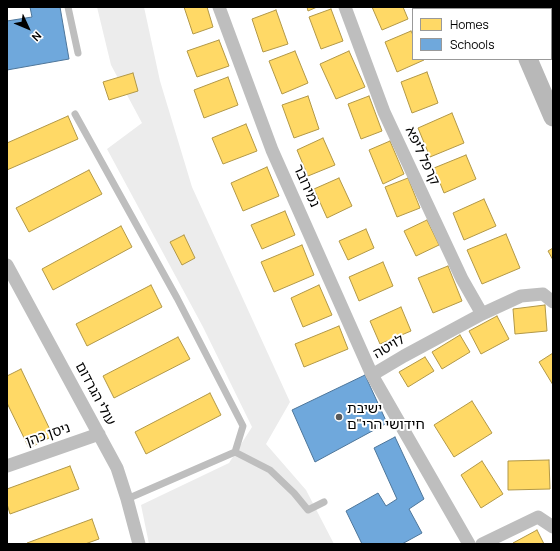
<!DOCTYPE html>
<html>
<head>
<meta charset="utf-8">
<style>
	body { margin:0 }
	#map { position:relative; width:560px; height:551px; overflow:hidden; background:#fff; font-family:Manrope,sans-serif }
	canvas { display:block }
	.frame { position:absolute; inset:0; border:8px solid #000; pointer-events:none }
	.legend { position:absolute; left:412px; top:8px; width:140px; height:52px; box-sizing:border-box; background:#fff; border:1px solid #999; margin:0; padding:5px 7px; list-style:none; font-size:12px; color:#000 }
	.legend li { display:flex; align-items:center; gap:8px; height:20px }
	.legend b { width:20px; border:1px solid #999 }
	.north { position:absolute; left:8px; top:8px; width:40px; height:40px; -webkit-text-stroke:3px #fff; paint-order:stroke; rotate:134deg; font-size:11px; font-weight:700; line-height:16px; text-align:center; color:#000 }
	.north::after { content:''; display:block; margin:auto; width:14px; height:18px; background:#000; clip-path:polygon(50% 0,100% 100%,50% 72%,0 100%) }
</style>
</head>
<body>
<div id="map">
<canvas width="560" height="551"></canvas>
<div class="frame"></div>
<ul class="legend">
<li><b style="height:11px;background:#ffd966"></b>Homes</li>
<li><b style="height:11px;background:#6fa8dc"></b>Schools</li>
</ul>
<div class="north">N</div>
</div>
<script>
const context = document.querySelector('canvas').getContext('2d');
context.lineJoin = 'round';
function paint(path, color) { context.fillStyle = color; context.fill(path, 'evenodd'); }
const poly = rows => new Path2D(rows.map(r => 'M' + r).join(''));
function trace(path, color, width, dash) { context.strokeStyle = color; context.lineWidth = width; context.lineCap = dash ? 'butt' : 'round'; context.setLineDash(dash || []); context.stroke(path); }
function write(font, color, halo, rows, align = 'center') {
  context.font = font + ' Manrope,"Noto Sans Hebrew",sans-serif'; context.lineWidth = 4; context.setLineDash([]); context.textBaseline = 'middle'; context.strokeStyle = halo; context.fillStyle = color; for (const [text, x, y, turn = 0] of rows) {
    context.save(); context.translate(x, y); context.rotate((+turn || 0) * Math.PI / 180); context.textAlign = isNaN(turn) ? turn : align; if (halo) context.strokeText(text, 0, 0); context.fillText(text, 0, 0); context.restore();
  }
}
paint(poly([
	[97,7,144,7,160,81,192,187,290,402,266,444,306,490,334,544,149,544,141,505,229,463,252,427,203,327,107,149,142,123,111,65]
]), '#ececec');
const homes = poly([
	[184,7,207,7,213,27,193,34,184,7],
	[307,7,317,7,308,11,307,7],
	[372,7,403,7,408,19,382,30,372,7],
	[331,9,343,41,321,49,309,17,331,9],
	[276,10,288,44,263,52,252,19,276,10],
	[411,31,413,35,413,59,423,59,424,60,397,72,385,42,411,31],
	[219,40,229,66,197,77,187,51,219,40],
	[295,51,308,83,282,94,269,61,295,51],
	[349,51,365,87,336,99,320,64,349,51],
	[427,72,438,103,412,113,401,82,427,72],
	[133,73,138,91,109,100,103,82,133,73],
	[228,77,238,105,204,118,194,90,228,77],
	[308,96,319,129,294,138,282,105,308,96],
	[369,96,382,131,361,139,348,104,369,96],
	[452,113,464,143,430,157,418,128,452,113],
	[68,116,78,139,7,170,7,143,68,116],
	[246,124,257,151,223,164,212,138,246,124],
	[323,138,335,165,308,176,297,150,323,138],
	[390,141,404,174,383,184,369,150,390,141],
	[466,155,476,179,444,193,434,168,466,155],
	[267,167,279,196,243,211,231,183,267,167],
	[89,170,102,194,29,232,16,208,89,170],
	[339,178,352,206,327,218,314,189,339,178],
	[408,178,420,208,397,217,385,187,408,178],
	[484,199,496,226,464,240,453,213,484,199],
	[285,211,295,235,262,249,251,225,285,211],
	[427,220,439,245,416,256,404,231,427,220],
	[121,226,132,247,53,290,42,269,121,226],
	[366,229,374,248,348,260,339,241,366,229],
	[506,234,520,268,482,284,467,250,506,234],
	[184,235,195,258,182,265,170,242,184,235],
	[302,245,314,275,274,292,261,262,302,245],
	[553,248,553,260,548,251,553,248],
	[383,262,393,286,359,301,349,277,383,262],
	[448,266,462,301,433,313,418,278,448,266],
	[151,285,162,307,87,346,76,324,151,285],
	[319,285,332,315,303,327,291,298,319,285],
	[545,305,547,331,515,334,513,309,545,305],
	[401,307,411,331,380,344,370,321,401,307],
	[497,316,509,339,481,354,469,331,497,316],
	[339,326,348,349,304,367,295,344,339,326],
	[460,335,470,352,442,369,432,352,460,335],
	[178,337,190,359,114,398,103,376,178,337],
	[553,353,553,385,539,362,553,353],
	[425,357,434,371,408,387,399,372,425,357],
	[21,369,53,436,29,448,7,403,7,376,21,369],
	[210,393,221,415,146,454,135,432,210,393],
	[472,401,492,433,454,457,434,425,472,401],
	[549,460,550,489,508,490,508,461,549,460],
	[482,461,503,494,481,508,461,475,482,461],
	[70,466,79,489,10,514,7,504,7,489,70,466],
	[92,519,99,539,85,544,27,544,27,543,92,519],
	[537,530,544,544,513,544,513,543,537,530]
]);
paint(homes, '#ffd966');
trace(homes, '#b29847', 1);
const schools = poly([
	[30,7,60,7,69,59,7,70,7,21,32,17,30,7],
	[365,375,387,423,315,462,292,410,365,375],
	[395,437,424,499,409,509,422,533,402,544,362,544,346,511,378,493,386,506,397,499,374,448,395,437]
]);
paint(schools, '#6fa8dc');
trace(schools, '#4e769a', 1);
trace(poly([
	[68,7,78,53],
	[75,114,177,298,243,426,235,452,127,499],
	[235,452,270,470,294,493,308,510,324,502]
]), '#bebebe', 7);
trace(poly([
	[219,7,272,150,372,375],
	[345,7,384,112,462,279,482,314],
	[7,265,117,468,127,499,139,544],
	[7,466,99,434],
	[469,544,372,375,404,356,482,314,521,296,543,294,553,302],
	[482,544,538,517,553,527]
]), '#bebebe', 13);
trace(poly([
	[506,7,506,9],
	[528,59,553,117]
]), '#b8b8b8', 19);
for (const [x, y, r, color] of [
	[339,417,4,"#595959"]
]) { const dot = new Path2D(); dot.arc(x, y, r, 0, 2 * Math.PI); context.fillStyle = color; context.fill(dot); trace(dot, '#fff', 1.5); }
write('14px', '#000', '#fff', [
	["קרפל ליפא",422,156,65],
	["נמירובר",306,186,66],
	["לויטה",389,347,-30],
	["עולי הגרדום",95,394,62],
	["ניסן כהן",48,435,-19]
]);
write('14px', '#000', '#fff', [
	["ישיבת",347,409],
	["חידושי הרי\"ם",347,425]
], 'left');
</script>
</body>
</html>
